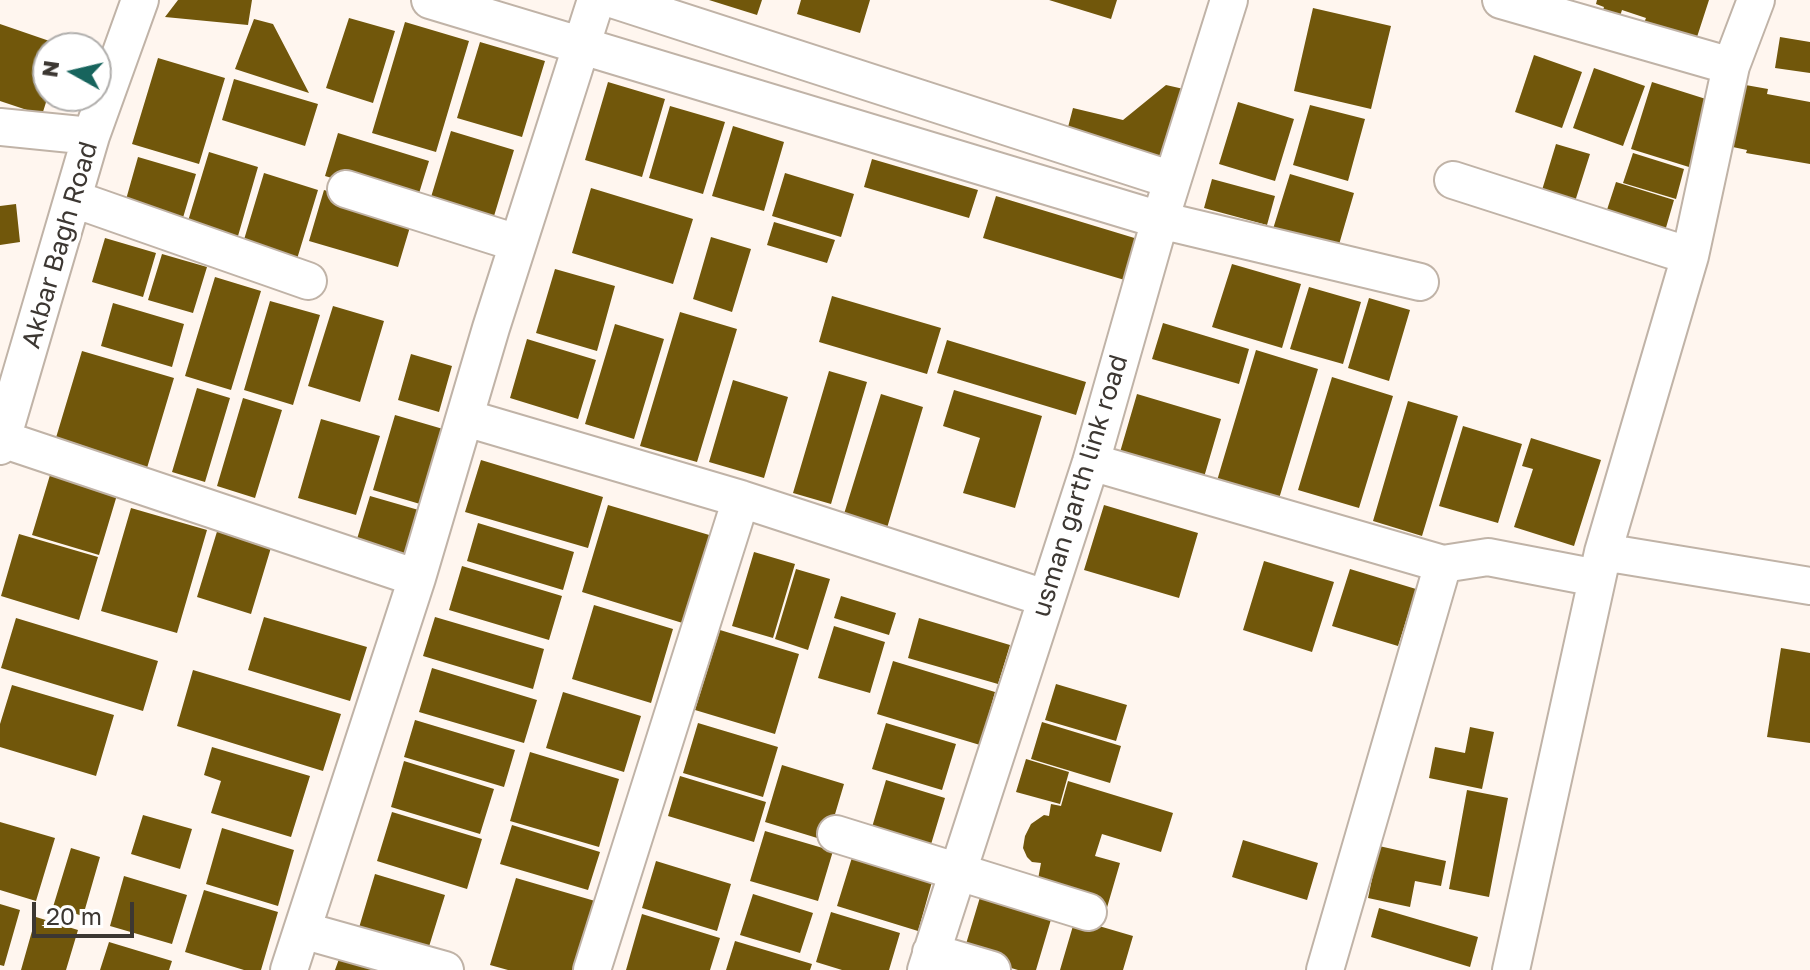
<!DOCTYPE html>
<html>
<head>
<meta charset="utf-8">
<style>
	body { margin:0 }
	#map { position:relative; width:1810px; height:970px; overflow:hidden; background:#fff6ef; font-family:"Golos Text",sans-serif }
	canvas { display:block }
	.north { position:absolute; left:32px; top:32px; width:80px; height:80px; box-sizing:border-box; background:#fff; border:2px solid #b1afad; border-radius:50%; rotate:278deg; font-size:22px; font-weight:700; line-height:32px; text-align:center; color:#3c3732 }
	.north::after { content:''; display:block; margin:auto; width:28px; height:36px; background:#17645d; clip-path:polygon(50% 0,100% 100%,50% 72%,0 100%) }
	.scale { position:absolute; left:32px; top:902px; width:102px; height:36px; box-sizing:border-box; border:4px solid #3c3732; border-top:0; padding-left:10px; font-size:24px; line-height:28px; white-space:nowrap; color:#3c3732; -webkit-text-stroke:6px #fff; paint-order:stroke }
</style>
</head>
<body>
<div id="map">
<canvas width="1810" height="970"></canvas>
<div class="north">N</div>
<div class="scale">20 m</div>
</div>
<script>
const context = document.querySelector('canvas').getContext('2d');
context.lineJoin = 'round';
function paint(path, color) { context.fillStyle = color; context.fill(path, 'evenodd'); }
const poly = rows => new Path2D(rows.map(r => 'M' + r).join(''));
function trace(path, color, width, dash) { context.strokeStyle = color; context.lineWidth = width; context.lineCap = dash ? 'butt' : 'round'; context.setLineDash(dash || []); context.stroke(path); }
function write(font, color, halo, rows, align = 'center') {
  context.font = font + ' "Golos Text",sans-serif'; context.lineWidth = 8; context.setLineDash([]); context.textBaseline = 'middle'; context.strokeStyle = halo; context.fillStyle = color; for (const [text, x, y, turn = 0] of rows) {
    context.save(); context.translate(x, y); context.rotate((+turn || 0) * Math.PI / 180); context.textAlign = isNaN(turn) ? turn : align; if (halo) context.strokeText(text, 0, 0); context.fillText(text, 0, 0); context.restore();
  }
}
paint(poly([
	[178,0,252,0,248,25,165,17],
	[709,0,762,0,757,15],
	[801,0,870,0,860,33,797,14],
	[1049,0,1117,0,1111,19],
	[1597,0,1709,0,1697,37,1644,23,1646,18,1622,10,1620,16,1603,10,1604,7,1596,4],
	[1313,8,1391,26,1371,109,1294,91],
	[349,18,395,31,373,103,326,88],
	[254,19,273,24,309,93,235,69],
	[405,22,469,41,436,152,372,133],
	[0,24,64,46,64,48,48,48,48,96,42,115,0,101],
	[1780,37,1810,42,1810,73,1775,68],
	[480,42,545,61,522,137,457,118],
	[1534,55,1582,72,1562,128,1515,112],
	[158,58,225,78,199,164,132,144],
	[1594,68,1645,86,1623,146,1573,128],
	[234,79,318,104,305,146,222,120],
	[608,82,665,99,642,177,585,160],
	[1652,82,1709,100,1689,167,1631,149],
	[1740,84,1768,89,1767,94,1810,102,1810,164,1746,153,1747,150,1728,146],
	[1166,85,1188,90,1169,160,1067,131,1073,108,1123,120],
	[1238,102,1294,119,1275,181,1219,164],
	[1310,105,1365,119,1348,181,1293,165],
	[670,106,725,122,703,194,649,178],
	[733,126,784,142,764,211,712,196],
	[451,131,514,150,491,226,428,207],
	[338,133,429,161,416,203,325,176],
	[1556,144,1590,154,1572,211,1539,200],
	[209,152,258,167,238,236,188,221],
	[1633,153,1684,169,1676,199,1623,183],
	[138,157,196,174,182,221,125,203],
	[872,159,978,190,969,218,864,187],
	[264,173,318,190,297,259,243,243],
	[785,173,854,194,841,237,772,216],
	[1290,174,1354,193,1338,248,1273,229],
	[1212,179,1275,196,1267,225,1204,208],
	[1616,182,1674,200,1663,238,1604,219],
	[591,188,693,219,673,284,572,253],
	[324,190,413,217,398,267,309,241],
	[996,196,1141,240,1128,281,983,238],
	[16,204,20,242,0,245,0,206],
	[774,222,835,240,827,263,767,245],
	[711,237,751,249,732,312,693,299],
	[105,238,156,253,143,297,92,282],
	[162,254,207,267,193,313,148,300],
	[1232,264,1301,284,1282,348,1212,327],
	[555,269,615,286,597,351,536,333],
	[215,277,261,291,231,390,185,376],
	[1309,287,1361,302,1343,364,1290,349],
	[832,296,941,328,927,374,819,342],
	[1369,298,1410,310,1389,381,1348,368],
	[270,301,320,315,293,405,244,390],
	[113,303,184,324,172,367,101,346],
	[333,306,384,321,360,402,308,386],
	[680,312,737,329,697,462,640,446],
	[1163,323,1249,349,1239,384,1152,359],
	[615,324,664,339,634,439,585,424],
	[527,339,596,360,578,419,510,398],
	[947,340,1086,382,1076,415,937,373],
	[1256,350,1318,369,1278,502,1216,484],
	[82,351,174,378,147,468,55,441],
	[411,354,452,366,439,412,398,400],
	[829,371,867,382,831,504,793,493],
	[1332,377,1393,396,1359,508,1298,490],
	[733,380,788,397,764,478,709,462],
	[197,388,230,398,205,482,172,472],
	[954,390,1042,416,1015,508,963,493,980,438,943,426],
	[881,394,923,407,887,528,844,514],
	[1137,394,1221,419,1202,484,1118,459],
	[243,398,282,410,255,498,217,486],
	[1408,401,1458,416,1422,536,1373,521],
	[395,415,443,429,420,504,373,490],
	[321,419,380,436,356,515,298,498],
	[1463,426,1522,444,1498,523,1439,506],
	[1531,438,1601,460,1574,546,1514,527,1533,469,1522,466],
	[481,460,603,497,588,548,465,512],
	[50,475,117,495,99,555,32,535],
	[370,496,422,511,409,555,357,539],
	[608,505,716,537,689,625,582,592],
	[1104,505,1198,533,1179,598,1084,570],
	[131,508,207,530,177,633,101,611],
	[478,523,574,552,563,590,467,561],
	[219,525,273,541,251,614,197,597],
	[19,534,98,557,79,620,1,596],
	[754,552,795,564,773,638,732,626],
	[1264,561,1334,582,1312,652,1243,630],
	[462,566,562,596,549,640,449,610],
	[796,569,830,579,808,650,775,639],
	[1350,569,1416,589,1398,646,1332,626],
	[841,596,896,613,889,635,834,618],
	[594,605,673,629,651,703,572,679],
	[264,617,367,647,350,701,248,670],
	[435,617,544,649,533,689,423,656],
	[16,618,158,661,143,711,1,668],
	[919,618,1010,645,998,684,908,658],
	[834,626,885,642,870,693,818,678],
	[720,630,799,654,775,734,695,710],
	[1781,648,1810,653,1810,743,1767,737],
	[893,661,995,692,980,745,877,714],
	[432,668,537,700,524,743,419,712],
	[193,670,341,714,323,771,177,726],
	[1056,684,1127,705,1116,741,1045,720],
	[12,685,114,715,96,776,0,747,0,724],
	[563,692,641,716,624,772,546,748],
	[415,720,515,750,504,787,404,757],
	[1042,722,1121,746,1110,783,1031,759],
	[698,723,778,747,763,797,683,773],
	[886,723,956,744,942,790,872,769],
	[1470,727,1494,732,1482,789,1429,778,1435,747,1465,753],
	[212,747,310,776,291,837,211,813,221,781,204,775],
	[530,752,619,779,599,847,510,821],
	[1026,759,1069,772,1060,804,1016,792],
	[404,761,494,789,480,834,391,807],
	[782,765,844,784,827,841,765,822],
	[680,776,766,802,754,842,668,816],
	[886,780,945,798,929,851,870,834],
	[1068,781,1173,813,1161,852,1102,834,1095,856,1120,863,1106,911,1036,890,1041,863,1032,862,1027,857,1023,848,1025,836,1031,824,1044,815,1049,816,1051,804,1061,806],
	[1467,790,1508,798,1489,897,1449,889],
	[392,812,482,839,467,889,377,861],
	[143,815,192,829,180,869,131,854],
	[0,822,55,838,36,901,0,890],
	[512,825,600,852,588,890,500,864],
	[222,828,294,850,278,906,206,884],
	[765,831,833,851,818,901,750,881],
	[1243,840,1318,863,1307,900,1232,877],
	[1379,846,1446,861,1441,886,1415,881,1410,907,1368,898],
	[71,848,100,857,83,916,53,907],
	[854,851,934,875,918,931,837,906],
	[656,861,731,884,717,931,642,908],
	[375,874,445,895,427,953,358,931],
	[124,876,187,895,172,944,110,926],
	[516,878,595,901,574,970,508,970,490,965],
	[984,884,1055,906,1036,970,1018,970,963,954],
	[204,890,278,912,261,970,244,970,185,952],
	[753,894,813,913,800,953,740,935],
	[0,904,20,910,4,966,0,965],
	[1379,908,1478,937,1470,967,1371,937],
	[831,912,900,933,889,970,842,970,816,962],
	[642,914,720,938,710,970,626,970],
	[36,917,78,930,66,970,21,970],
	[1075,919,1133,936,1123,970,1060,970],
	[735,941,812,964,810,970,726,970],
	[109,942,172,961,169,970,100,970],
	[339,959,373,969,373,970,335,970]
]), '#71570b');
const minor = poly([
	[430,0,1160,220,1420,282],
	[615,0,1172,180],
	[1501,0,1731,66],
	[0,127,91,136],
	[1453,180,1690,256],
	[346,189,517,243],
	[74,199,308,281],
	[466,418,741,499,1045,598],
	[2,439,417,578],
	[0,446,91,136,140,0],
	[1091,462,1443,564,1488,557,1597,578],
	[1603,552,1810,586],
	[836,834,1088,912],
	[302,930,445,970],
	[931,952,992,970],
	[289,970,417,578,491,328,596,0],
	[592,970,741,499],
	[926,970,1091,462,1160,220,1229,0],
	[1325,970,1443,564],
	[1511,970,1603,552,1690,256,1731,66,1756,0]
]);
trace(minor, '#c0b3a7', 40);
trace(minor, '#fff', 36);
write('26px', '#3c3732', '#fff', [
	["Akbar Bagh Road",60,245,-74],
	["usman garth link road",1080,486,-73]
]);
</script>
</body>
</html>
